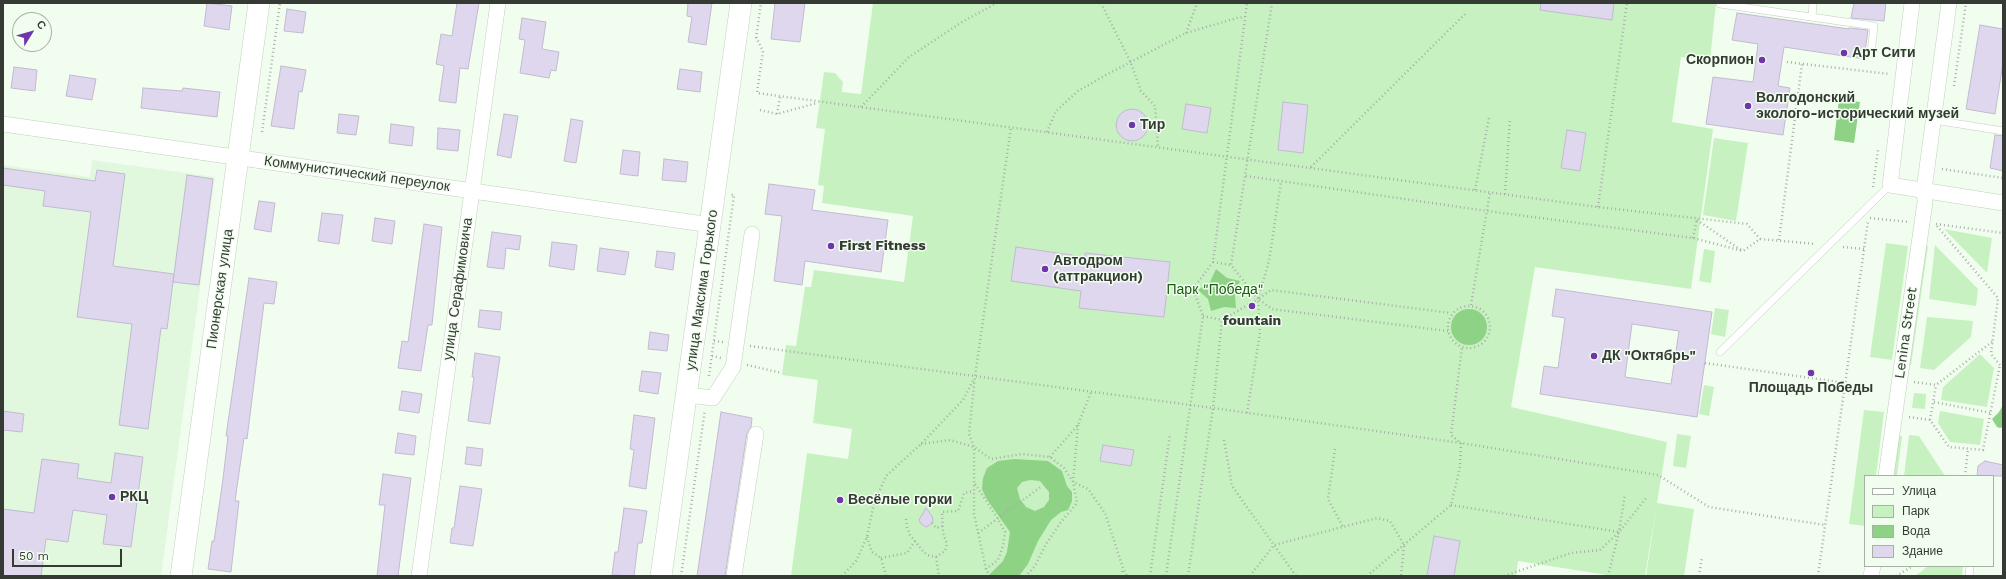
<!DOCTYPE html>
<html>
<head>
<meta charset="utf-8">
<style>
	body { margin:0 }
	#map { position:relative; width:2006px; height:579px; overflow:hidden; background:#f1feef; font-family:"Work Sans",sans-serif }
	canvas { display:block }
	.frame { position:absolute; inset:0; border:4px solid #353b34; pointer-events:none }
	.legend { position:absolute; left:1864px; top:475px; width:130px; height:92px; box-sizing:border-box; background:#f1feef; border:1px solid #a6b0a4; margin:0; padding:5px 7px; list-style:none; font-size:12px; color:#353b34 }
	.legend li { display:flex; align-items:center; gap:8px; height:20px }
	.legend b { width:20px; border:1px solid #a6b0a4 }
	.north { position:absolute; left:12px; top:12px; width:40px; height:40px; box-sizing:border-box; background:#f1feef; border:1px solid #a6b0a4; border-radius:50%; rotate:53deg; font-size:11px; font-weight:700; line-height:16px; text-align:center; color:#353b34 }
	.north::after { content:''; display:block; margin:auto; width:14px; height:18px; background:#6e35ac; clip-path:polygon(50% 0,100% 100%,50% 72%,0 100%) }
	.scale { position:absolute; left:12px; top:549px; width:110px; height:18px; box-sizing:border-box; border:2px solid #353b34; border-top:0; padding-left:5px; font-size:12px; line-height:14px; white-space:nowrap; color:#353b34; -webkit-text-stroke:3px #f1feef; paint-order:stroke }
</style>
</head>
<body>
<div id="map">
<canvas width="2006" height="579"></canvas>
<div class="frame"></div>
<ul class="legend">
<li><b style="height:5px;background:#fff"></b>Улица</li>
<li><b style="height:11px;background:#c7f1c1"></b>Парк</li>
<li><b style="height:11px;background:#8ed285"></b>Вода</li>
<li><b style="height:11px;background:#dfd7ed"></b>Здание</li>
</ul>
<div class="north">С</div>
<div class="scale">50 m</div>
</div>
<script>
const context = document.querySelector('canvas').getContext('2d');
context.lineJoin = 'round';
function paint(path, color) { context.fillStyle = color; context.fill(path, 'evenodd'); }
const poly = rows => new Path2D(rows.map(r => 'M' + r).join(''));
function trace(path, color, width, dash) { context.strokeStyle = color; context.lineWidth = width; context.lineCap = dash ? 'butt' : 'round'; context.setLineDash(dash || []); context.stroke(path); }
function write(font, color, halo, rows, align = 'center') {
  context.font = font + ' "Work Sans",sans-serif'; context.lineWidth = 3; context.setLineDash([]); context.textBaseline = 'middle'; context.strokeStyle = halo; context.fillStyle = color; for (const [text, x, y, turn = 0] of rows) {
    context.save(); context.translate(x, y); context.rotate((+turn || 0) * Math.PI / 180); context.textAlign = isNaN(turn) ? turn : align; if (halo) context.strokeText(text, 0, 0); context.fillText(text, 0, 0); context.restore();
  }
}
paint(poly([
	[92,160,215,177,161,576,3,576,3,165,90,177]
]), '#e2f8de');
paint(poly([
	[873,3,1716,3,1710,60,1681,57,1672,122,1713,129,1691,289,1535,267,1511,407,1667,442,1645,576,1613,576,1518,561,1516,576,791,576,807,453,848,459,852,429,813,423,818,380,782,375,786,345,796,346,805,287,811,287,814,270,904,282,913,216,822,203,824,186,818,185,825,129,816,128,824,72,835,73,843,82,842,92,861,94],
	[1714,138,1748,143,1736,221,1703,215],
	[1944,229,1992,238,1987,273],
	[1886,243,1908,246,1892,360,1870,357],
	[1935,245,1978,289,1976,306,1929,299],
	[1923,246,1928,246,1911,365,1907,365],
	[1704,249,1715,251,1711,283,1699,281],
	[1715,308,1729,310,1725,337,1711,334],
	[1927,317,1973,321,1971,337,1934,370,1920,368],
	[1980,354,1994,368,1987,407,1941,400,1943,387],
	[1704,385,1714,387,1709,416,1699,414],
	[1914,393,1926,394,1925,409,1912,408],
	[1864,410,1884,412,1876,476,1865,476,1865,526,1849,524],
	[1940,411,1984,419,1980,445,1950,442,1938,423],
	[1677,434,1691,436,1686,468,1673,466],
	[1897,435,1902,436,1897,476,1892,476],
	[1909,435,1919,436,1945,476,1904,476],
	[1657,503,1694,509,1684,576,1646,576],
	[1928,566,1963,566,1962,576,1915,576]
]), '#c7f1c1');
paint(poly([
	[1839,99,1860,102,1854,143,1834,140],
	[1216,269,1227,278,1240,281,1235,295,1236,308,1224,307,1211,311,1208,299,1198,290,1210,282],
	'1451 327a18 18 0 1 1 36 0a18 18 0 1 1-36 0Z',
	[2003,405,2003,427,2000,428,1997,427,1992,419,1999,412],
	[1014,459,1048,461,1062,471,1067,486,1072,492,1072,501,1068,510,1061,512,1051,520,1038,541,1028,564,1019,576,988,576,1003,561,1007,552,1010,532,986,498,982,489,983,478,987,468,998,461],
	[1030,480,1040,481,1049,492,1049,500,1044,507,1035,511,1026,507,1020,499,1017,488,1022,482]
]), '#8ed285');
const building = poly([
	[207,3,232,6,229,30,204,26,207,3],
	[457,3,479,3,468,69,460,68,456,103,439,101,444,66,436,64,441,34,452,36,457,3],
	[688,3,712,3,706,45,688,42,692,17,687,16,688,3],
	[775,3,805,3,800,42,771,39,775,3],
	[1541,3,1614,3,1612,20,1540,10,1541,3],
	[1854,3,1886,3,1884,21,1851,18,1854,3],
	[287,9,306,12,303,33,284,31,287,9],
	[1737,13,1849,29,1849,28,1868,30,1864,59,1784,47,1778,86,1790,88,1783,135,1706,124,1713,77,1753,82,1758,44,1732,40,1737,13],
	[522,18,546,22,542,49,559,52,556,71,551,70,549,78,520,73,525,40,519,39,522,18],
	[1980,25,2003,29,2003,63,1995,114,1966,109,1980,25],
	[281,66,306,70,302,92,299,91,294,129,271,126,281,66],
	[14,67,37,70,35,91,11,88,14,67],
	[680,69,702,72,700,92,677,89,680,69],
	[70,75,96,79,92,100,66,96,70,75],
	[143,88,182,91,183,88,220,92,217,117,141,108,143,88],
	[1283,102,1308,105,1303,153,1278,150,1283,102],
	[1186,104,1211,108,1207,133,1182,129,1186,104],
	'1116 125a16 16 0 1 1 32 0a16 16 0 1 1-32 0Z',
	[339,114,359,116,356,135,337,133,339,114],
	[504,114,518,116,511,158,497,155,504,114],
	[571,119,583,121,576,163,564,161,571,119],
	[391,124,414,127,412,146,389,143,391,124],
	[438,128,460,130,458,151,437,149,438,128],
	[1567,130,1586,133,1580,171,1561,168,1567,130],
	[1995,135,2003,136,2003,171,1990,168,1995,135],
	[623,150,640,152,638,176,620,174,623,150],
	[664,159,688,162,686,182,662,180,664,159],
	[3,168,95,181,97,170,125,174,113,266,174,274,167,329,161,328,148,429,119,425,132,324,77,317,91,212,43,206,45,191,3,185,3,168],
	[187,175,213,179,199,285,173,282,187,175],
	[769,184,815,190,812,210,888,220,881,272,805,261,802,285,774,281,782,216,765,214,769,184],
	[259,201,275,203,271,232,254,229,259,201],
	[322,213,343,215,339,244,318,241,322,213],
	[375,218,395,221,392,244,372,241,375,218],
	[424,224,442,227,432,325,428,325,421,371,398,368,402,341,408,342,424,224],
	[492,232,521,236,519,250,506,248,504,269,487,267,492,232],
	[552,242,577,245,574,270,549,266,552,242],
	[1016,247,1085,257,1085,253,1170,262,1164,317,1079,308,1081,291,1011,281,1016,247],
	[600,248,629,252,625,275,597,271,600,248],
	[657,251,675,253,673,270,655,267,657,251],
	[249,278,277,282,274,304,264,303,247,439,244,438,235,501,239,501,231,572,208,569,212,541,214,541,223,479,228,436,226,436,249,278],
	[1556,289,1712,312,1697,417,1540,394,1544,366,1558,368,1565,318,1552,316,1556,289],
	[1632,324,1679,331,1671,384,1625,377,1632,324],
	[480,310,502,312,500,330,478,327,480,310],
	[650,332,669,335,667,351,648,349,650,332],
	[475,353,500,357,490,424,468,421,474,377,472,377,475,353],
	[642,371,661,373,658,394,639,391,642,371],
	[402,391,422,394,419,413,399,410,402,391],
	[3,411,24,414,22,432,3,430,3,411],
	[721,412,752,418,751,427,747,433,725,576,697,576,721,412],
	[634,415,655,418,646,489,629,486,634,450,630,449,634,415],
	[398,433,416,436,414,455,395,453,398,433],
	[1103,445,1134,450,1131,466,1100,461,1103,445],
	[467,447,483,449,481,466,465,464,467,447],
	[115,453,143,457,131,547,103,544,107,515,73,510,68,542,46,539,41,576,3,576,3,509,34,513,42,459,79,464,77,478,111,483,115,453],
	[1985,461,2003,465,2003,476,1977,476,1978,466,1985,461],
	[383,474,411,478,398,576,377,576,385,505,379,505,383,474],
	[460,486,482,489,473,546,450,543,452,528,454,528,460,486],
	[624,508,647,511,642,543,638,543,634,576,612,575,615,552,618,552,624,508],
	[926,508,932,516,933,521,930,525,926,527,921,524,919,520,926,508],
	[1434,536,1460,541,1454,576,1427,576,1434,536]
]);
paint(building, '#dfd7ed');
trace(building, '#c2bbd0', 1);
const lane = poly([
	[1720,3,1720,4,1874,26,1871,53],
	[1812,17,1813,3],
	[1934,120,2003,131],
	[1720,352,1890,185],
	[1969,576,1970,566]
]);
const street = poly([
	[1912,3,1890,185,2003,203],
	[3,124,711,225],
	[687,395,713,398,733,367,752,234],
	[1886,476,1925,202,1924,190,1949,3],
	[419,576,498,3],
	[734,576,756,434],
	[1871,576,1873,566]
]);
const secondary = poly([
	[181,576,259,3],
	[661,576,741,3]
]);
trace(lane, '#c0d0bd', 8);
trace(street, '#c0d0bd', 16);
trace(secondary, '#c0d0bd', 22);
trace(poly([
	[1101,3,1130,61,1141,91,1155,106,1158,147],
	[1186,33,1197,3],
	[756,37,763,51,757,93,1598,207,1747,224,1760,239],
	[756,38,761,3],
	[1787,62,1889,74],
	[1954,86,1966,3],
	[861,107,909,57,962,22,997,3],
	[760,110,777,114,817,103],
	[777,114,780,97],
	[262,132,280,3],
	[1047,132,1056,111,1078,91,1104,76,1186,33,1237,18,1245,17],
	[1311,167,1466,13],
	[1942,169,2003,178],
	[1246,176,1487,211,1693,238,1743,251,1760,239,1816,244],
	[1873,187,1878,150],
	[1475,190,1489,118],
	[1505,194,1510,119],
	[1598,207,1627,3],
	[1870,218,1909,222],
	[1697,220,1741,250],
	[1936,224,2003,233],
	[1937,226,1998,298,1991,354,2000,365,2003,365],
	[1693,238,1697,219],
	[1779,240,1802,64],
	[1843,247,1864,249],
	[1213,262,1231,265],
	[1471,305,1490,192],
	'1448 327a21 21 0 1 1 42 0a21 21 0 1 1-42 0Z',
	[1203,316,1222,320],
	[1448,331,1272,309,1258,299,1271,290,1451,313],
	[714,341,723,342],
	[750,346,1213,408,1461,443,1658,475,1709,507,1825,525],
	[1628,352,1675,359],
	[712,356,721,358],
	[1705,363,1846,383],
	[747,365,782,373],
	[709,376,734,195,731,195],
	[1914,382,1936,385,1993,341],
	[1934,402,1991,413],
	[1247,413,1260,333,1258,299,1269,261,1281,182],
	[1909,417,1930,420,1949,447,1983,450,2000,365],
	[1930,420,1936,385],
	[1078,425,1073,482,1088,489,1105,513,1123,568,1127,576],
	[1224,440,1232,486,1296,576],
	[921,444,950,440,974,447,991,459,1022,454,1050,457,1064,468,1073,482,1077,503,1061,522,1046,544,1035,566,1026,576],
	[1335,449,1328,499,1343,527],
	[1050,457,1078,425,1091,392],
	[1965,476,1968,449],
	[975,484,998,519,1005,532,1003,546,998,560,986,569],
	[1451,505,1619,532],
	[906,519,907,527,910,535,922,550,927,555,936,557,939,576],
	[932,523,936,528,942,526],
	[978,533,1042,486],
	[867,537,872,552,881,558,886,576],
	[936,557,945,551,947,544,943,533,942,512,958,511,964,493,974,491],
	[881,558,907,553,915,541],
	[681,576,705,410],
	[842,576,856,561,867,537,874,503,886,476,921,444,963,400,974,379],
	[990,576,986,569,974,514,974,447,969,434,975,376,1011,127],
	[1121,576,1123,569],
	[1150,576,1170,434],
	[1166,576,1203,316,1193,289,1213,262,1247,3],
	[1188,576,1213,408,1222,320,1258,299,1231,265,1272,3],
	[1250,576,1274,545,1377,518,1390,521,1404,545,1401,576],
	[1367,576,1451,505,1460,467,1461,443,1451,435,1462,347],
	[1504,576,1571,553,1600,550,1619,532,1647,497],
	[1608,576,1619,532,1625,494],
	[1699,576,1702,557],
	[1818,576,1868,221],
	[1896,576,1913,566]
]), '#a6b1a5', 2.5, [1, 3]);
trace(lane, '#fff', 7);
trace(street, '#fff', 15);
trace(secondary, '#fff', 21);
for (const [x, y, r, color] of [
	[1844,53,4,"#6e35ac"],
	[1762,60,4,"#6e35ac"],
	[1748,106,4,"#6e35ac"],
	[1132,125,4,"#6e35ac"],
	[831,246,4,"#6e35ac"],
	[1045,269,4,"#6e35ac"],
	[1252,306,4,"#6e35ac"],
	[1594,356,4,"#6e35ac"],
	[1811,373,4,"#6e35ac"],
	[112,497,4,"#6e35ac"],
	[840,500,4,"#6e35ac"]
]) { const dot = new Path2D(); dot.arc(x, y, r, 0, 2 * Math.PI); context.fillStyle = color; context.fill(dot); trace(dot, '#f1feef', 1.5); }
write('bold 14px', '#353b34', '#f1feef', [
	["Арт Сити",1852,53],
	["Скорпион",1754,60,"right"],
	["Волгодонский",1756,98],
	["эколого-исторический музей",1756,114],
	["Тир",1140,125],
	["First Fitness",839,246],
	["Автодром",1053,261],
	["(аттракцион)",1053,277],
	["fountain",1252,321,"center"],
	["ДК \"Октябрь\"",1602,356],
	["Площадь Победы",1811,388,"center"],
	["РКЦ",120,497],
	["Весёлые горки",848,500]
], 'left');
write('14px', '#353b34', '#f1feef', [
	["Коммунистический переулок",357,174,8],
	["Пионерская улица",220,289,-82],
	["улица Серафимовича",458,289,-82],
	["улица Максима Горького",702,290,-82],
	["Lenina Street",1906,333,-82]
]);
write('14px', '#1a5c11', '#f1feef', [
	["Парк \"Победа\"",1215,290]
]);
</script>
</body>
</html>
